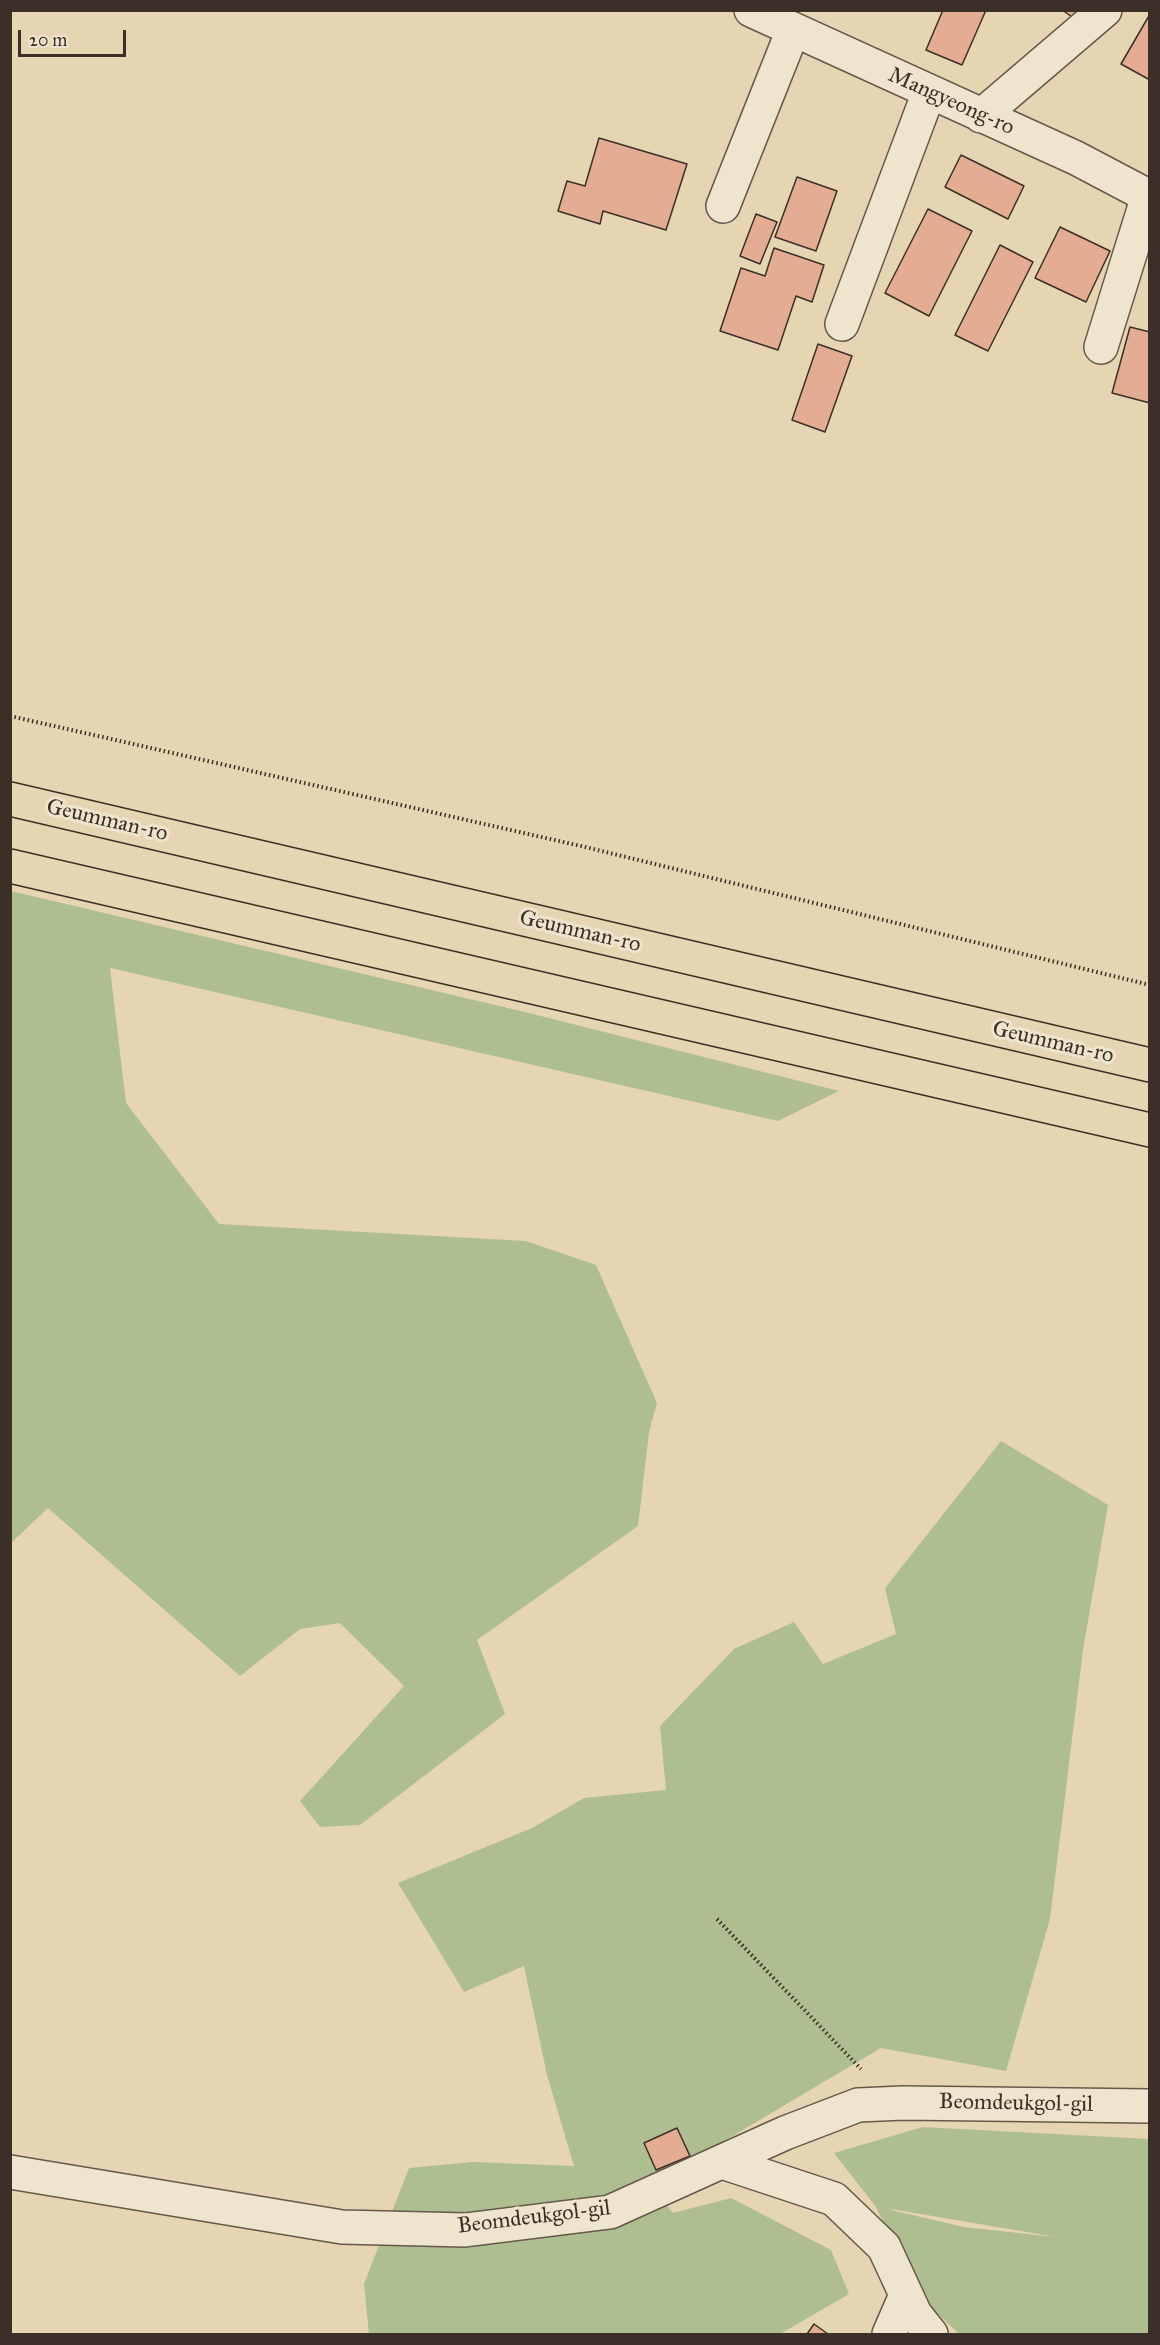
<!DOCTYPE html>
<html>
<head>
<meta charset="utf-8">
<style>
	body { margin:0 }
	#map { position:relative; width:1160px; height:2345px; overflow:hidden; background:#e6d5b2; font-family:"IM FELL Great Primer",serif }
	canvas { display:block }
	.frame { position:absolute; inset:0; border:12px solid #3b2f27; pointer-events:none }
	.scale { position:absolute; left:18px; top:30px; width:108px; height:27px; box-sizing:border-box; border:3px solid #3b2f27; border-top:0; padding-left:8px; font-size:18px; line-height:21px; white-space:nowrap; color:#3b2f27; -webkit-text-stroke:4px #efe4cd; paint-order:stroke }
</style>
</head>
<body>
<div id="map">
<canvas width="1160" height="2345"></canvas>
<div class="frame"></div>
<div class="scale">20 m</div>
</div>
<script>
const context = document.querySelector('canvas').getContext('2d');
context.lineJoin = 'round';
function paint(path, color) { context.fillStyle = color; context.fill(path, 'evenodd'); }
const poly = rows => new Path2D(rows.map(r => 'M' + r).join(''));
function trace(path, color, width, dash) { context.strokeStyle = color; context.lineWidth = width; context.lineCap = dash ? 'butt' : 'round'; context.setLineDash(dash || []); context.stroke(path); }
function write(font, color, halo, rows, align = 'center') {
  context.font = font + ' "IM FELL Great Primer",serif'; context.lineWidth = 6; context.setLineDash([]); context.textBaseline = 'middle'; context.strokeStyle = halo; context.fillStyle = color; for (const [text, x, y, turn = 0] of rows) {
    context.save(); context.translate(x, y); context.rotate((+turn || 0) * Math.PI / 180); context.textAlign = isNaN(turn) ? turn : align; if (halo) context.strokeText(text, 0, 0); context.fillText(text, 0, 0); context.restore();
  }
}
paint(poly([
	[11,891,525,1012,839,1091,778,1121,110,968,126,1103,219,1224,526,1241,596,1265,657,1403,649,1432,638,1526,477,1640,505,1714,360,1825,320,1827,300,1801,404,1686,340,1623,300,1629,240,1676,48,1508,11,1543],
	[1001,1441,1108,1505,1083,1650,1050,1919,1006,2071,881,2048,650,2185,673,2213,731,2198,831,2250,849,2294,780,2334,369,2334,364,2284,409,2168,473,2162,574,2166,547,2075,524,1966,464,1992,398,1883,532,1828,584,1798,666,1790,660,1726,734,1649,794,1622,823,1664,896,1634,885,1588],
	[923,2127,1149,2139,1149,2334,959,2334,915,2292,876,2207,834,2153],
	[891,2210,891,2209,1056,2237,964,2227]
]), '#afbe91');
const building = poly([
	[943,10,986,10,962,65,926,50,943,10],
	[1062,10,1089,10,1081,23,1062,10],
	[1150,14,1150,80,1121,64,1150,14],
	[599,138,687,164,666,230,603,211,600,224,558,211,567,181,585,186,599,138],
	[961,155,1024,186,1008,219,945,187,961,155],
	[797,177,837,191,816,251,775,237,797,177],
	[928,209,972,231,929,316,885,293,928,209],
	[756,214,777,222,760,264,740,256,756,214],
	[1060,227,1110,251,1086,302,1035,278,1060,227],
	[1000,245,1033,262,988,351,955,335,1000,245],
	[774,248,824,265,812,302,796,296,778,350,720,331,741,268,765,276,774,248],
	[1130,327,1150,332,1150,403,1112,393,1130,327],
	[818,344,852,356,825,432,792,420,818,344],
	[677,2128,690,2156,656,2170,644,2143,677,2128],
	[814,2324,828,2334,807,2334,814,2324]
]);
paint(building, '#e4ad93');
trace(building, '#3b2f27', 1.5);
const minor = poly([
	[751,10,1076,158,1150,197],
	[981,116,1105,10],
	[723,206,793,30],
	[842,324,929,92],
	[1101,347,1148,196],
	[722,2162,834,2199,884,2247,915,2314,931,2334],
	[10,2172,342,2227,465,2230,610,2212,785,2133,858,2105,903,2103,1150,2106],
	[889,2334,906,2295]
]);
const highway = poly([
	[10,799,1150,1065],
	[10,866,1150,1130]
]);
trace(minor, '#66584a', 36);
trace(highway, '#3b2f27', 36);
trace(poly([
	[10,716,581,846,1150,985],
	[717,1919,861,2069]
]), '#3b2f27', 4, [1.5, 3]);
trace(minor, '#efe4cd', 33);
trace(highway, '#e6d5b2', 33);
write('22px', '#3b2f27', '#efe4cd', [
	["Mangyeong-ro",951,102,24],
	["Geumman-ro",107,821,13],
	["Geumman-ro",580,932,13],
	["Geumman-ro",1053,1043,13],
	["Beomdeukgol-gil",1016,2104,1],
	["Beomdeukgol-gil",534,2218,-7]
]);
</script>
</body>
</html>
